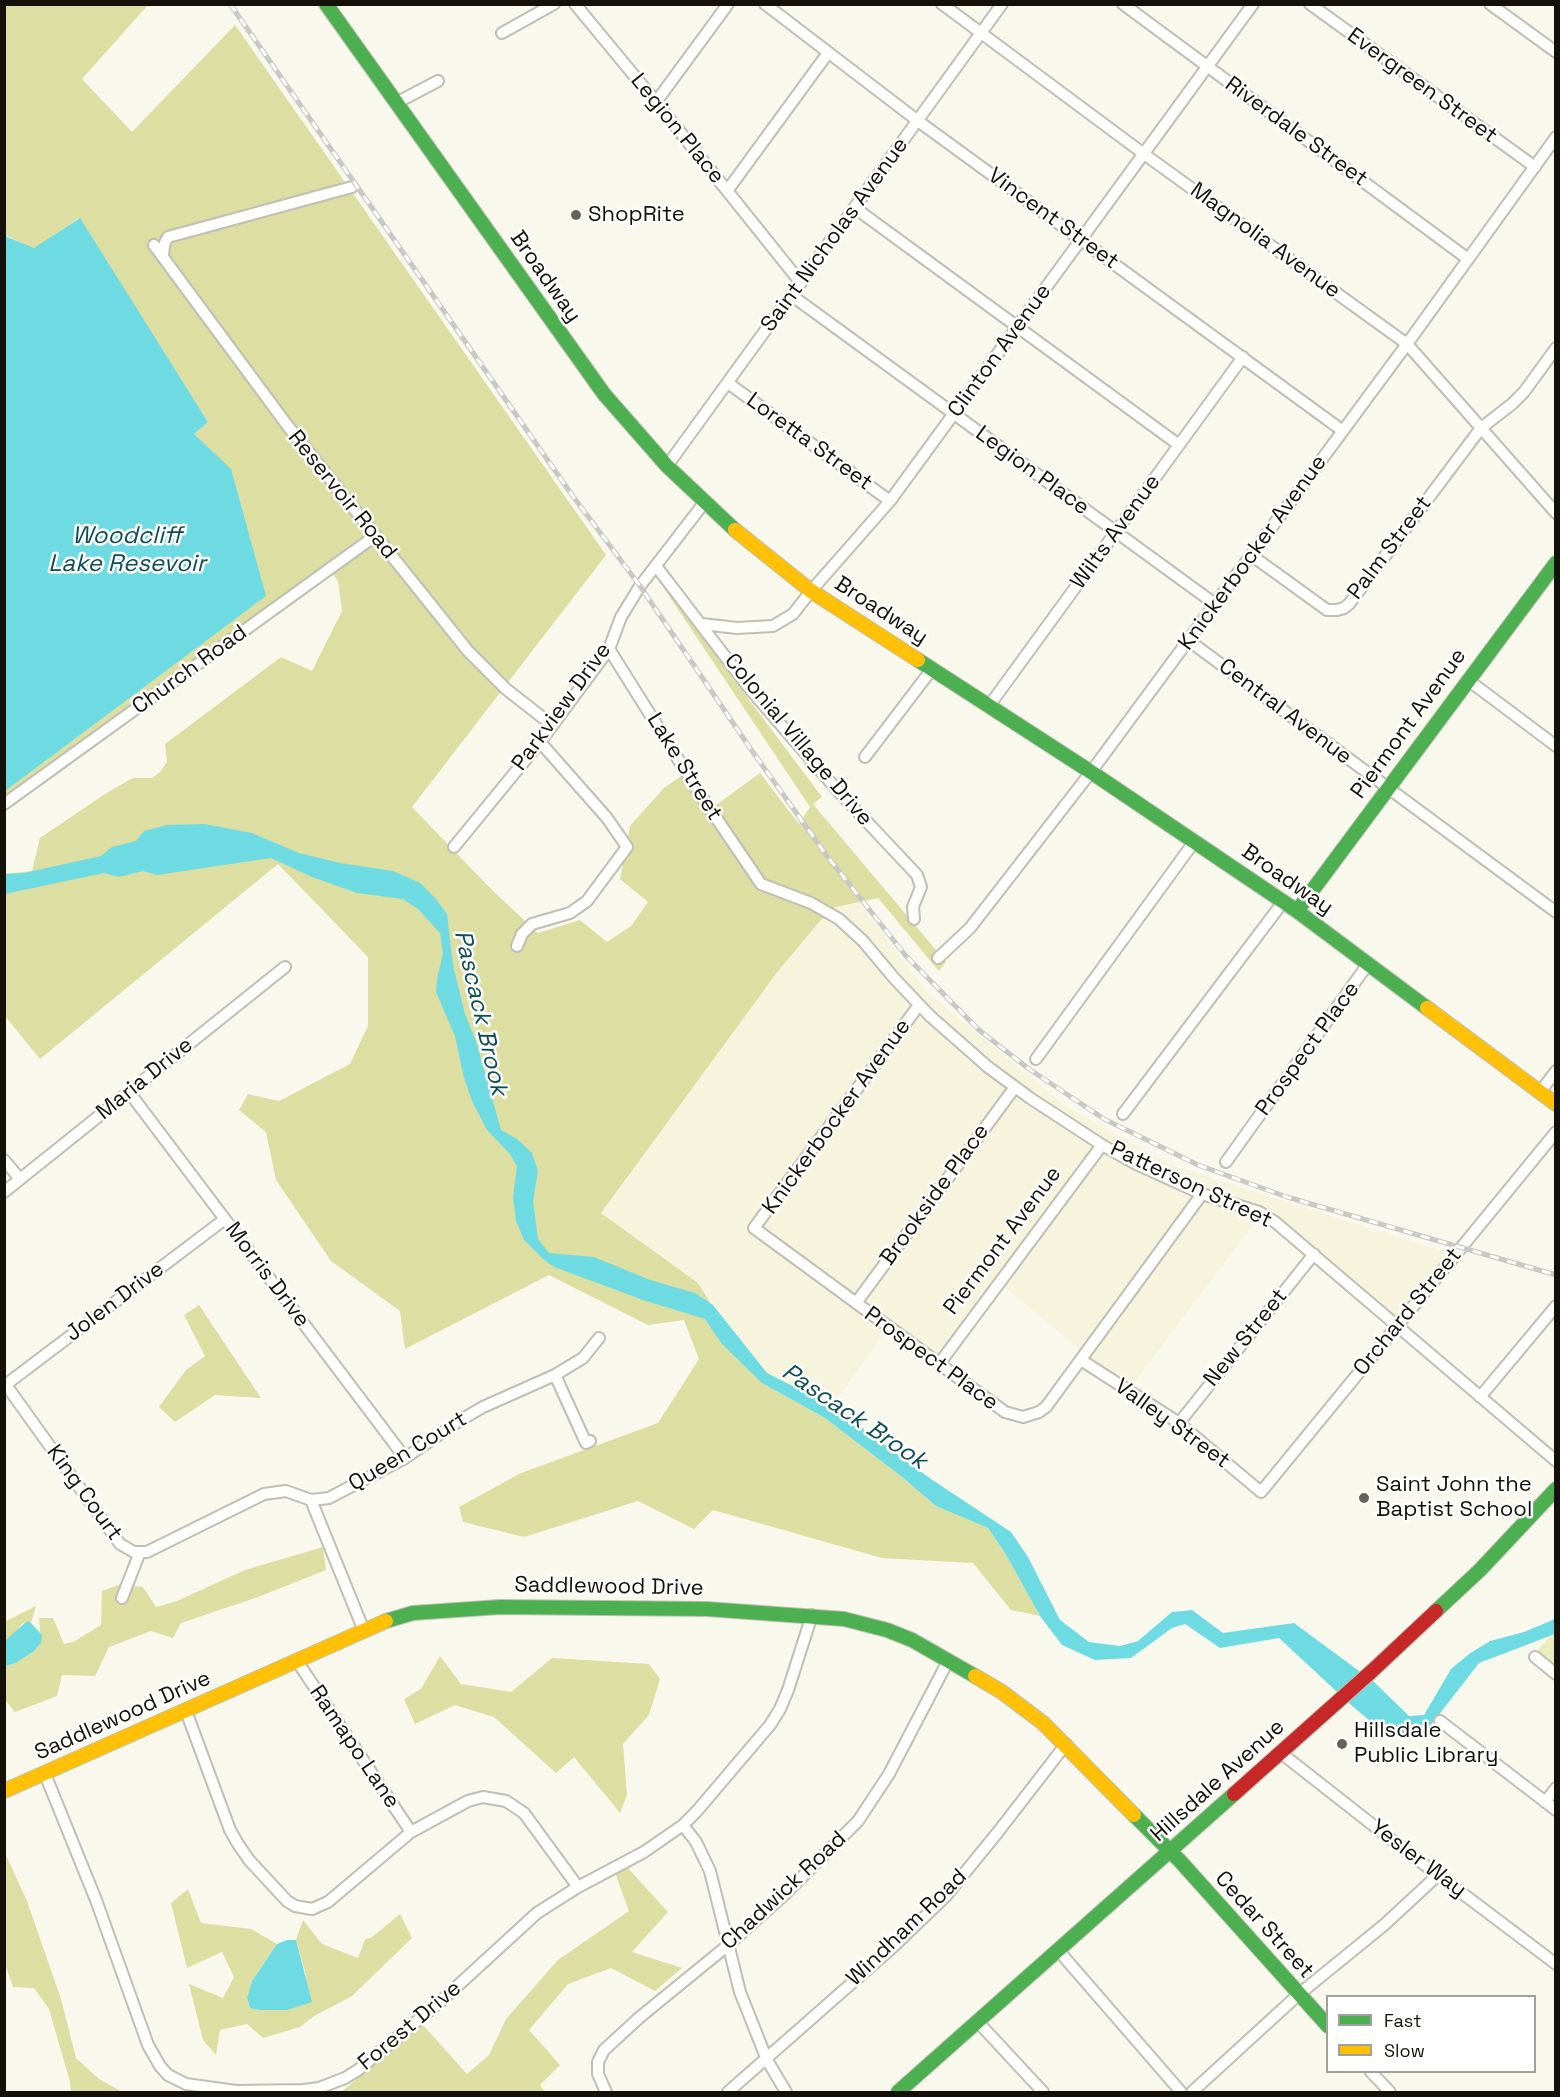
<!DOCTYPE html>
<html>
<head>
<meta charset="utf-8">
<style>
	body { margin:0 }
	#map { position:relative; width:1560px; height:2097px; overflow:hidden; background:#f9f8ed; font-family:"Space Grotesk",sans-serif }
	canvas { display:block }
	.frame { position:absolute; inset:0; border:6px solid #131109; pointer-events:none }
	.legend { position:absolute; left:1326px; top:1995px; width:210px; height:78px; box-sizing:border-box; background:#fff; border:2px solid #a1a09d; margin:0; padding:8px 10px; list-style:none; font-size:18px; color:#131109 }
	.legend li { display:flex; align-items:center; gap:12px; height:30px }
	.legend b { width:30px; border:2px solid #a1a09d }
</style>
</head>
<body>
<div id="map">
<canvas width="1560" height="2097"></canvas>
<div class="frame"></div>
<ul class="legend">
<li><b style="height:8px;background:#4caf50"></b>Fast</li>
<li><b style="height:8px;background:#ffc107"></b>Slow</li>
</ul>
</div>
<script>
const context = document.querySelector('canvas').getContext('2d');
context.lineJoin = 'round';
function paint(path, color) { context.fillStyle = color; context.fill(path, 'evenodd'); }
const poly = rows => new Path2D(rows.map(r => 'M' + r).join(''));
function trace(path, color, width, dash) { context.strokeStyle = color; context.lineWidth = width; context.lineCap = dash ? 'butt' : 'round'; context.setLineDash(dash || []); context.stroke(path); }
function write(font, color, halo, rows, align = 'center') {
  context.font = font + ' "Space Grotesk",sans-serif'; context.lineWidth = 5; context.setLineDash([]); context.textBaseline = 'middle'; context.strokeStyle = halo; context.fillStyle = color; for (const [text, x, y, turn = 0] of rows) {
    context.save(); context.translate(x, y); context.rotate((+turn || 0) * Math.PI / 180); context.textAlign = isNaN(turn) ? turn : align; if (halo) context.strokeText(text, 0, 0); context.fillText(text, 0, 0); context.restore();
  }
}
paint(poly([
	[859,902,928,993,1067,1107,1174,1166,1448,1253,1394,1318,1262,1213,1129,1390,1001,1284,938,1366,887,1330,832,1406,767,1373,698,1283,601,1213,778,971,831,908]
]), '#f7f4dd');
paint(poly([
	[1555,1634,1555,1665,1537,1651,1549,1638]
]), '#ebedbe');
paint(poly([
	[5,5,148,5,82,79,132,132,235,25,606,555,412,807,491,889,538,933,580,920,607,942,631,926,648,902,620,879,630,826,664,788,686,773,708,811,760,773,799,824,810,807,651,569,822,797,813,804,946,962,939,971,878,898,831,908,778,971,601,1213,698,1283,762,1383,825,1418,902,1477,936,1506,988,1528,1005,1553,1040,1616,1011,1610,973,1563,882,1558,713,1510,694,1529,638,1501,524,1537,463,1522,459,1507,521,1473,658,1423,699,1359,684,1320,648,1325,549,1275,405,1349,400,1311,331,1261,276,1180,266,1132,239,1110,248,1094,279,1101,350,1064,368,1026,368,957,278,864,40,1059,5,1016,4,874,32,871,40,838,108,792,133,778,152,778,160,772,167,762,165,744,281,657,312,671,342,611,338,581,329,569,5,804,5,791,231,470,194,434,208,422,79,218,34,249,5,235],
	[199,1305,261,1398,215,1395,175,1422,159,1407,186,1370,205,1356,184,1315],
	[323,1547,326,1570,258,1597,181,1623,173,1638,151,1631,109,1647,95,1676,62,1675,57,1696,15,1712,5,1700,4,1666,16,1663,34,1651,41,1643,39,1618,53,1618,64,1644,73,1642,101,1625,102,1591,121,1584,143,1587,156,1607,177,1601,245,1570],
	[36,1606,31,1623,27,1621,22,1624,15,1633,5,1641,4,1622],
	[440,1656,461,1684,511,1692,552,1658,649,1664,660,1679,649,1715,623,1744,627,1795,620,1813,574,1757,556,1773,494,1717,455,1705,415,1724,404,1699,421,1689],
	[5,1853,27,1901,61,1999,76,2058,99,2079,119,2090,120,2092,71,2092,70,2082,49,2009,34,1988,13,1987,5,1964],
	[628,1868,668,1912,632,1952,682,1968,655,1991,611,1968,568,1984,529,2030,560,2065,540,2085,545,2092,341,2092,423,2025,467,2074,489,2055,506,2019,558,1960,629,1911,615,1873],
	[188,1889,201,1923,251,1929,277,1944,252,1981,247,1999,250,2008,306,1975,296,1940,303,1920,322,1944,358,1958,365,1939,371,1938,400,1914,412,1938,352,1996,314,2016,300,2027,263,2038,247,2024,220,2030,216,2055,203,2040,189,1984,223,1998,234,1977,222,1952,187,1968,171,1903]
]), '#dcdea2');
paint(poly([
	[80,218,208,422,194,434,231,469,266,596,5,791,5,236,34,248],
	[204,824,252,833,299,853,340,863,393,871,420,883,436,899,447,914,453,965,465,1014,476,1041,501,1130,517,1139,532,1153,538,1171,533,1201,538,1239,549,1253,594,1257,650,1280,695,1293,713,1305,767,1373,832,1406,931,1479,1011,1532,1028,1557,1060,1620,1089,1642,1120,1646,1138,1641,1172,1612,1192,1610,1223,1633,1294,1623,1374,1682,1409,1716,1424,1715,1451,1669,1469,1654,1490,1641,1524,1632,1555,1619,1555,1634,1479,1663,1427,1730,1415,1738,1382,1731,1350,1704,1279,1638,1220,1648,1185,1624,1172,1628,1131,1658,1095,1660,1062,1645,1040,1616,1005,1553,988,1528,936,1506,902,1477,825,1418,762,1383,722,1344,705,1319,643,1300,554,1267,543,1259,524,1240,516,1221,513,1197,517,1166,510,1154,487,1130,472,1101,464,1078,455,1036,436,992,437,979,443,953,440,933,418,909,403,899,357,893,312,877,271,858,157,875,143,871,119,877,104,873,5,894,4,874,24,873,101,856,112,847,136,841,144,831,167,825],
	[27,1621,31,1623,42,1635,41,1643,34,1651,16,1663,5,1666,5,1641],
	[287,1940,296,1940,312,2002,287,2010,260,2010,250,2008,247,1998,252,1981,277,1944]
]), '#6edbe3');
const street = poly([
	[575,4,656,102,801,283],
	[765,4,918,121,1343,431],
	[942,4,1144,154,1407,344,1556,513],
	[1123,4,1468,259],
	[1310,4,1535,167],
	[1490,4,1556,52],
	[502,33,554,4],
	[656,102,728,4],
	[396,103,438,81],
	[727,191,828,53],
	[855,208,1179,445],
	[154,245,287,425,468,651,506,689,552,725],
	[163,257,164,245,168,237,352,187],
	[791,295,1215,604],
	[728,383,890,501],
	[667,466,1002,4],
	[1251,555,1327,610,1337,610,1344,608,1349,604,1481,428,1512,404,1524,392,1556,348],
	[656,566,750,689,838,791,917,875,921,887,913,907,914,919],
	[702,624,737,628,773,626,793,614,811,591,890,501,1253,4],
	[1188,640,1556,912],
	[609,649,700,794,761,884,811,903,839,919,863,941,894,978,930,1016,988,1067,1030,1098,1102,1145,1134,1163,1202,1194,1259,1212,1275,1222,1556,1461],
	[1468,680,1556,746],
	[989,706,1243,357],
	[865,757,932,669],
	[4,804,375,536],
	[454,847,540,742,609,649,621,617,640,586,704,503],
	[517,946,522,934,532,924,570,913,587,901,627,847,607,818,540,742],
	[938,958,970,928,1091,772,1407,344,1556,137],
	[919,1005,754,1228,1005,1412,1023,1417,1039,1412,1046,1407,1202,1194],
	[1036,1059,1194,842],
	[129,1092,405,1458],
	[1540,1092,1556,1071],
	[1123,1114,1283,902],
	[4,1160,20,1179],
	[1226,1162,1368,964],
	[4,1192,285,967],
	[856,1303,1015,1087],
	[1081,1360,1179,1423,1261,1492,1556,1132],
	[939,1364,1102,1145],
	[555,1375,586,1443,590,1441],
	[6,1385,120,1544,134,1552,147,1552,264,1494,286,1491,311,1500,329,1498,405,1458,459,1421,483,1407,555,1375,583,1358,599,1338],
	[4,1386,225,1219],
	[1480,1397,1556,1306],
	[1179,1423,1314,1254],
	[311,1500,364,1631],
	[122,1598,140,1552],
	[1535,1657,1556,1674],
	[297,1661,411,1832],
	[186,1711,230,1830,238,1844,249,1860,287,1901,295,1906,312,1909,328,1902,411,1832,468,1801,483,1797,506,1801,524,1813,578,1887],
	[1440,1721,1556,1810],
	[1281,1753,1397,1844,1556,1964],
	[45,1774,96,1900,148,2045,160,2066,168,2075,186,2084,236,2091,304,2090,319,2088,345,2078,358,2070,441,2001,537,1913,578,1887,644,1852,683,1825,697,1811,770,1725,780,1709,788,1690,812,1615],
	[1545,1802,1556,1788],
	[683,1825,696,1842,710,1871,740,1992,767,2060,786,2092],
	[1058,1950,1181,2092],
	[978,2022,1043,2092],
	[1371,2072,1390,2092],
	[606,2092,598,2074,598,2062,604,2050,640,2017,727,1946,785,1894,858,1821,889,1774,948,1661],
	[728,2092,894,1946,945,1897,998,1832,1066,1744],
	[1192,2092,1298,1995,1384,1925,1438,1875]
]);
const fast = poly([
	[326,4,604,394,667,466,735,530],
	[918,660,1091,772,1297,911,1427,1008],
	[1297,911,1556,563],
	[1436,1611,1480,1570,1556,1489],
	[386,1621,413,1613,500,1607,707,1609,844,1619,887,1630,912,1640,975,1676],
	[1134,1815,1180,1861,1328,2026],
	[898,2092,1234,1794]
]);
const slow = poly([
	[735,530,811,591,918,660],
	[1427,1008,1556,1104],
	[975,1676,1002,1692,1043,1723,1134,1815],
	[4,1791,386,1621]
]);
const jam = poly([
	[1234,1794,1372,1671,1436,1611]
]);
trace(street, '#c0bfb5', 14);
trace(fast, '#c0bfb5', 16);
trace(slow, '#c0bfb5', 16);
trace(jam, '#c0bfb5', 16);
trace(street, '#fefefc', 10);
trace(fast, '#4caf50', 14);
trace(slow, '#ffc107', 14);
trace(jam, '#c62828', 14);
const rail = poly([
	[230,4,572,495,640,586,750,748,827,856,906,956,979,1030,1029,1069,1104,1119,1198,1165,1287,1197,1556,1275]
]);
trace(rail, '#c8c8c4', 5);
trace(rail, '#fff', 3, [9]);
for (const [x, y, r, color] of [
	[576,215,6,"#646259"],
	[1364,1498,6,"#646259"],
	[1342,1744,6,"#646259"]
]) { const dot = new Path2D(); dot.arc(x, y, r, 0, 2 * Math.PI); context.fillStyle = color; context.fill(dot); trace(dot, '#fff', 2); }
write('22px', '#131109', '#fff', [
	["Evergreen Street",1422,86,36],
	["Legion Place",677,129,51],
	["Riverdale Street",1296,132,36],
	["Vincent Street",1053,219,36],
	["Saint Nicholas Avenue",835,235,-54],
	["Magnolia Avenue",1265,241,36],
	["Broadway",545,277,55],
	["Clinton Avenue",1000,351,-54],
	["Loretta Street",809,442,36],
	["Legion Place",1032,471,36],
	["Reservoir Road",342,495,51],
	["Wilts Avenue",1116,532,-54],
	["Palm Street",1390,548,-53],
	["Knickerbocker Avenue",1253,553,-54],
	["Broadway",881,611,33],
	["Church Road",190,670,-36],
	["Parkview Drive",562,707,-54],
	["Central Avenue",1285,712,37],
	["Piermont Avenue",1409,724,-54],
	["Colonial Village Drive",798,740,50],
	["Lake Street",684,767,58],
	["Broadway",1287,880,35],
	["Prospect Place",1308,1049,-54],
	["Maria Drive",145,1079,-39],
	["Knickerbocker Avenue",837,1117,-54],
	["Patterson Street",1191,1185,25],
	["Brookside Place",935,1195,-54],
	["Piermont Avenue",1003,1241,-53],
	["Morris Drive",267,1275,53],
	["Jolen Drive",115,1302,-37],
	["Orchard Street",1408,1312,-51],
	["New Street",1246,1338,-51],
	["Prospect Place",931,1359,36],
	["Valley Street",1172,1424,36],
	["Queen Court",408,1452,-31],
	["King Court",84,1493,54],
	["Saddlewood Drive",609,1587,1],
	["Saddlewood Drive",123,1716,-24],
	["Ramapo Lane",354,1747,56],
	["Hillsdale Avenue",1218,1781,-42],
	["Yesler Way",1418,1859,37],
	["Chadwick Road",784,1891,-43],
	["Cedar Street",1264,1925,48],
	["Windham Road",907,1928,-44],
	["Forest Drive",410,2026,-40]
]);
write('22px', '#131109', '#fff', [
	["ShopRite",588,215],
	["Saint John the",1376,1485],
	["Baptist School",1376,1510],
	["Hillsdale",1354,1731],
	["Public Library",1354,1756]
], 'left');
write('italic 24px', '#0d4e55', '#fff', [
	["Woodcliff",127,536],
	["Lake Resevoir",127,564],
	["Pascack Brook",480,1013,77],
	["Pascack Brook",854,1417,34]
]);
</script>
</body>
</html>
